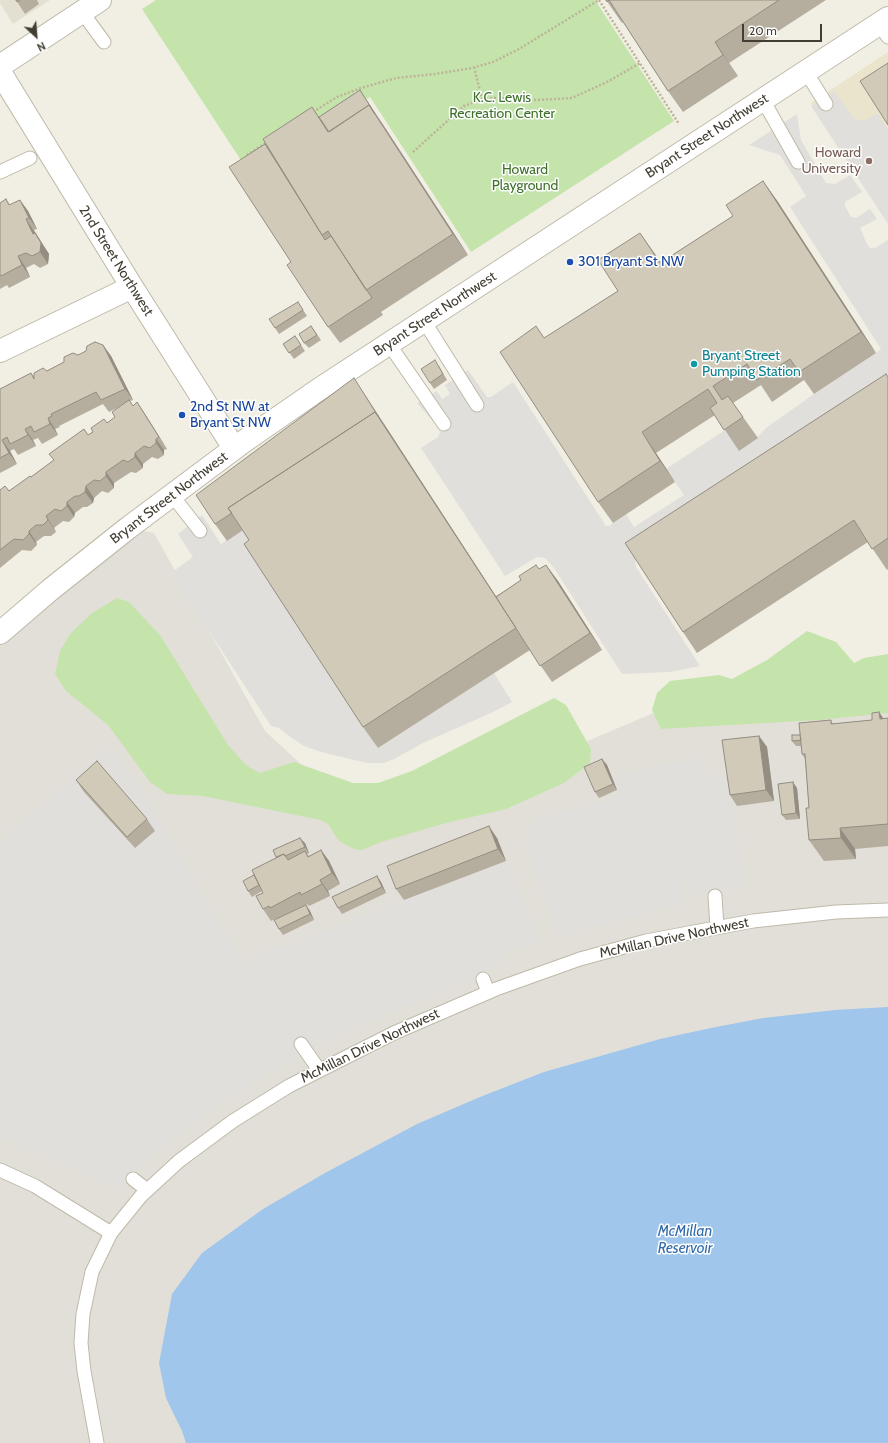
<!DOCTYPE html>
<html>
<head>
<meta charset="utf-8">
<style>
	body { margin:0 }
	#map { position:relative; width:888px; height:1443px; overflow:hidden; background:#f1eee3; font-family:Cabin,sans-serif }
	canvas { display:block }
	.north { position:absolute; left:16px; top:16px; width:40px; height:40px; -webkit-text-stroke:3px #fff; paint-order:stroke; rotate:154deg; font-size:11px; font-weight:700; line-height:16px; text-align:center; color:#423e33 }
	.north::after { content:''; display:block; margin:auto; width:14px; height:18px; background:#423e33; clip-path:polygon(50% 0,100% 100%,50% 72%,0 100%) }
	.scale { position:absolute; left:742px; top:24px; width:80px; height:18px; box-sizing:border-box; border:2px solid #423e33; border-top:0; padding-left:5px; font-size:12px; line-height:14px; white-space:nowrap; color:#423e33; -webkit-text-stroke:3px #fff; paint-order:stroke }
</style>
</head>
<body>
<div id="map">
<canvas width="888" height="1443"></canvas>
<div class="north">N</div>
<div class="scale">20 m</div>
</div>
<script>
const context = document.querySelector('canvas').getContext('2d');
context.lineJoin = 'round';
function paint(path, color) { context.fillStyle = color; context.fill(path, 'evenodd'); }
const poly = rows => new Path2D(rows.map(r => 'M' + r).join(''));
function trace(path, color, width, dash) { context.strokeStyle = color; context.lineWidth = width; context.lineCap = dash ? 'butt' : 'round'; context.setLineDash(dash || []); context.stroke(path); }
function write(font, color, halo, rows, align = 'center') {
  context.font = font + ' Cabin,sans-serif'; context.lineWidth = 3; context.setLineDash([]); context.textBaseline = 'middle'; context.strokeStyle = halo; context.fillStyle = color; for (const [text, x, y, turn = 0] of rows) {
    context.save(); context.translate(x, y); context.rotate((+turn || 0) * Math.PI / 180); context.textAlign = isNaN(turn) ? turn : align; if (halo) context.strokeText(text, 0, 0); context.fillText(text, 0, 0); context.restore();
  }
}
paint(poly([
	[0,0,50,0,13,24,0,3]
]), '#e4e0d1');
paint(poly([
	[128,528,154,533,265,731,353,812,488,783,675,704,888,681,888,1443,0,1443,0,638]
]), '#e2dfd8');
paint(poly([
	[888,52,888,219,811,103]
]), '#eae4cd');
paint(poly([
	[156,0,595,0,674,121,471,252,370,97,250,174,142,9],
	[117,598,129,602,160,635,228,745,247,766,260,773,294,762,353,783,378,783,412,771,554,698,566,705,591,749,590,763,564,783,506,809,446,823,381,842,362,850,354,849,339,841,328,824,320,820,203,796,167,794,150,782,108,725,66,691,55,674,60,651,70,634,92,613],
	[807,631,836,642,854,663,864,658,888,654,888,713,819,720,661,729,652,710,657,693,670,681,719,675,732,679,767,660]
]), '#c5e4ac');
paint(poly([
	[834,91,855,119,864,121,877,113,888,130,888,224,811,106],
	[797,114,801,140,826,183,835,184,850,175,862,192,845,202,845,206,851,217,856,218,870,209,877,219,860,228,867,244,870,248,875,248,888,240,888,394,635,561,636,567,700,666,670,672,622,674,554,568,545,558,537,557,505,576,421,448,438,437,440,433,438,427,417,403,437,391,442,399,450,394,445,385,468,370,487,397,491,397,513,382,606,526,609,526,626,514,634,527,684,495,666,469,725,430,755,440,756,439,766,428,814,394,876,353,881,349,790,207,806,196,780,155,749,145],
	[202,515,221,544,243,529,378,748,494,673,512,702,493,712,423,743,394,759,384,763,367,763,321,752,304,746,289,736,279,728,271,726,171,573,193,557,178,534],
	[108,746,136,779,245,968,252,962,251,958,273,944,280,948,288,947,403,899,404,900,506,861,540,940,498,958,501,965,343,1033,257,1080,197,1120,145,1161,117,1189,71,1166,0,1137,0,842],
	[84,792,155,830,154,831,135,848],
	[702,757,707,776,713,779,729,777,744,887,694,893,692,884,686,881,680,886,684,903,557,937,526,846,527,833,537,818,615,798,619,793,616,775]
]), '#e1dfdb');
paint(poly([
	[888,1007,888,1443,186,1443,182,1431,166,1398,159,1363,172,1294,202,1253,263,1209,325,1173,417,1124,480,1097,544,1072,660,1039,711,1028,763,1018,835,1010]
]), '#a0c6ec');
const service = poly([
	[82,12,104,42],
	[879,24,888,37],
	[806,72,826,104],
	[763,100,798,162],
	[0,172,30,158],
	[424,321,477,405],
	[389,344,444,424],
	[172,495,200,531],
	[715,896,717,927],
	[483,979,488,992],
	[301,1044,319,1070],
	[0,1170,35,1186,111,1233],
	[133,1179,147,1190],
	[97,1443,84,1371,81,1343,83,1314,92,1272,111,1233,141,1196,179,1161,233,1121,289,1086,394,1033,496,989,580,959,646,941,753,921,836,912,888,910]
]);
const minor = poly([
	[0,66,100,0],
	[0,72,132,287,234,448],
	[0,351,132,287],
	[0,633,50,590,128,528,243,442,318,390,888,18]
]);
trace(service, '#beb9a9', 15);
trace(minor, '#beb9a9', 24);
trace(poly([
	[599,0,679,124],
	[474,67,482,99],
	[313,112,337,97,361,88,396,78,435,74,472,68,493,62,519,49,599,0],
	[413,152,464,106,482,99,495,98,537,100,572,98,609,81,640,63],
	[247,155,267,142]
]), '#bdb398', 2.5, [2, 2]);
trace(service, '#fff', 13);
trace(minor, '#fff', 22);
paint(poly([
	[16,0,37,0,39,4,25,14],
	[606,0,826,0,729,63,738,76,683,112,668,91,623,22,622,23],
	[360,90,468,255,381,312,383,315,340,343,328,327,291,262,265,144,312,107,319,117],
	[763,181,778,202,876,353,814,394,804,380,772,402,761,385,733,403,758,438,739,451,715,415,656,453,675,482,613,523,598,502,545,338,618,291,655,254,660,263,733,216],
	[6,199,10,205,20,200,28,211,37,229,34,230,36,233,49,254,48,264,40,268,34,264,26,268,30,277,9,288,7,285,0,289,0,203],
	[298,302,307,316,279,334,275,328],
	[311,326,321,340,309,348,304,343],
	[295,336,305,351,294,359,283,344],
	[103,345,111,356,133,400,130,401,133,406,137,402,145,414,167,449,164,450,164,455,158,459,152,457,143,464,143,468,136,473,131,472,114,483,114,488,108,493,102,491,94,498,93,503,87,507,83,507,75,513,74,517,69,522,63,521,54,528,56,532,51,536,44,536,36,542,37,545,31,551,22,550,0,568,0,490,9,491,31,477,88,435,107,423,115,417,121,406,109,412,103,404,59,426,60,427,55,429,58,435,42,444,38,438,33,440,36,446,18,455,14,449,10,451,17,464,0,473,0,389,31,373,34,377,78,355],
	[439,366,447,380,434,389,430,383],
	[888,377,888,569,887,570,868,542,697,653,683,632],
	[365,395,496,596,546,565,558,581,602,650,552,682,530,650,378,748,363,727,243,530,227,541,215,524],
	[879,712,883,719,888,718,888,846,855,849,856,859,824,861,809,840,809,808,805,759,802,754,801,746,796,746,792,741,800,735,831,720,833,724,872,720],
	[759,736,767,747,774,801,737,806,730,795],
	[602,759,607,765,617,790,599,798,595,792],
	[76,780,147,819,155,831,135,848,84,792],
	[797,788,800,819,786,820,782,815],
	[497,838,506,861,404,900,396,889],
	[305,843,309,853,307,854,309,856,321,850,329,861,340,884,328,891,330,896,309,906,307,904,294,911,306,905,310,911,314,920,283,935,279,929,277,918,271,921,263,909,263,893,262,891,252,897,248,891,256,878,252,870],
	[377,876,381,882,386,893,342,914,338,908]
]), '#b5ae9f');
paint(poly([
	[715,42,729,63,738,76,723,55],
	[360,90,384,126,468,255,453,234],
	[763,181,778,202,876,353,861,332],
	[20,200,28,211,37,229,29,218],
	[26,219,49,254,48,264,40,252,33,234],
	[640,233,655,254,675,285,660,263],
	[18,256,26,268,30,277,22,265],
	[103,345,111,356,133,400,125,389],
	[354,378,365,395,390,433,378,416],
	[137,402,145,414,167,449,159,437],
	[375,412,390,433,530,649,516,628],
	[48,418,55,429,58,435,50,424],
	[25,429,33,440,36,446,28,435],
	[642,432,656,453,675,482,660,461],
	[156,439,164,450,164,455,156,443],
	[2,440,10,451,17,464,9,453],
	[135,453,143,464,143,468,135,457],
	[106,472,114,483,114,488,106,476],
	[86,486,94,498,93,503,85,492],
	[67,502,75,513,74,517,67,506],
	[46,516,54,528,56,532,48,520],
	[29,531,36,542,37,545,29,534],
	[546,565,558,581,602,650,590,633],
	[879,712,888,725,880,719],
	[759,736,767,747,774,801,766,790],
	[602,759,607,765,617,790,613,784],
	[793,782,797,788,800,819,796,813],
	[489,826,497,838,506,861,498,849],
	[840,828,855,849,856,859,841,838],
	[300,838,305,843,309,853,305,847],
	[321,850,329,861,340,884,332,873],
	[377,876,381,882,386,893,382,887],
	[320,880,328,891,330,896,322,884],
	[306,905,310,911,314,920,310,914]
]), '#938d82');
const building = poly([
	[16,0,20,0,17,2,16,0],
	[606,0,779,0,715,42,723,55,668,91,609,0,607,2,606,0],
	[888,63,888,125,860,81,888,63],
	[360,90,375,114,369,105,329,132,319,117,360,90],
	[369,105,453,234,366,290,328,231,322,235,263,139,312,107,328,132,369,105],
	[265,144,322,235,325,240,331,236,372,298,328,327,287,265,291,262,229,167,265,144],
	[763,181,861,332,799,372,790,359,757,380,747,364,713,386,722,400,728,396,743,417,724,430,710,408,717,403,708,389,642,432,660,461,598,502,500,352,536,326,544,338,618,291,598,260,601,258,640,233,660,263,733,216,726,205,763,181],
	[6,199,9,205,20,200,29,218,26,219,33,234,35,233,41,243,40,252,32,256,26,253,18,256,22,265,1,276,0,275,0,203,6,199],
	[298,302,303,310,275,328,269,319,298,302],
	[311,326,317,335,304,343,299,334,311,326],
	[295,336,301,345,289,353,283,344,295,336],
	[95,342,103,345,125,389,101,400,96,392,51,414,52,416,48,418,50,424,34,432,31,426,25,429,28,435,10,444,7,437,2,440,9,453,0,458,0,389,31,373,34,379,34,373,43,368,47,371,64,362,64,357,73,353,78,355,86,351,87,346,95,342],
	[435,360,443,374,430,383,421,369,435,360],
	[886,374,888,377,888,538,872,549,854,520,683,632,625,543,886,374],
	[354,378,378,416,375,412,228,508,232,513,215,524,196,495,354,378],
	[129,400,133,406,137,402,159,437,156,439,156,443,150,448,144,446,135,453,135,457,128,462,123,460,106,472,106,476,100,481,94,480,86,486,85,492,79,496,75,496,67,502,67,506,61,511,55,509,46,516,48,520,43,525,36,525,29,531,29,534,23,540,14,539,0,550,0,490,5,486,9,491,30,476,31,477,54,460,49,454,84,429,88,435,93,432,91,428,104,419,107,423,115,417,112,412,129,400],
	[375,412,516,628,363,727,244,544,249,540,228,508,375,412],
	[536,565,539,569,546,565,590,633,540,666,496,597,521,580,519,576,536,565],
	[879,712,880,719,888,718,888,824,840,828,841,838,809,840,806,808,809,808,805,754,802,754,799,723,831,720,831,724,872,720,872,713,879,712],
	[792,735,800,735,801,740,792,741,792,735],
	[759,736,766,790,730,795,722,740,759,736],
	[602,759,613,784,595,792,584,767,602,759],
	[97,761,147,819,127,837,76,780,97,761],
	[793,782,796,813,782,815,778,784,793,782],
	[489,826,498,849,396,889,387,866,489,826],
	[300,838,305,847,285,856,284,854,276,857,273,850,300,838],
	[321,850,332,873,320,880,322,884,301,895,300,892,270,908,269,906,263,909,256,896,263,893,252,870,284,854,288,860,305,851,308,857,321,850],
	[254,875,259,885,248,891,243,881,254,875],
	[377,876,382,887,338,908,332,897,377,876],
	[306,905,310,914,279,929,274,920,306,905]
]);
paint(building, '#d2cab9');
trace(building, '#938d82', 1);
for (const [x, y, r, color] of [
	[869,161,4,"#8d6e63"],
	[570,262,4,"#1a4fb4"],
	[694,364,4,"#0f9aa8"],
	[182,415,4,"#1a4fb4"]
]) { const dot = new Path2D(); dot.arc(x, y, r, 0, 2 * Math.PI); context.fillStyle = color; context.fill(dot); trace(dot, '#fff', 1.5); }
write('14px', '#3e712a', '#fff', [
	["K.C. Lewis",502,98],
	["Recreation Center",502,114],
	["Howard",525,170],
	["Playground",525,186]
]);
write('14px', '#423e33', '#fff', [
	["Bryant Street Northwest",707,136,-33],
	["2nd Street Northwest",116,261,58],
	["Bryant Street Northwest",435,314,-33],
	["Bryant Street Northwest",169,498,-37],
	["McMillan Drive Northwest",674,938,-12],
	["McMillan Drive Northwest",370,1046,-26]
]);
write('14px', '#785e54', '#fff', [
	["Howard",861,153],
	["University",861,169]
], 'right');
write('14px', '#164399', '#fff', [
	["301 Bryant St NW",578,262],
	["2nd St NW at",190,407],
	["Bryant St NW",190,423]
], 'left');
write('14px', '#0d838f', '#fff', [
	["Bryant Street",702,356],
	["Pumping Station",702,372]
], 'left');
write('italic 15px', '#326ba9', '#fff', [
	["McMillan",685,1232],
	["Reservoir",685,1249]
]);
</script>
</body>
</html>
